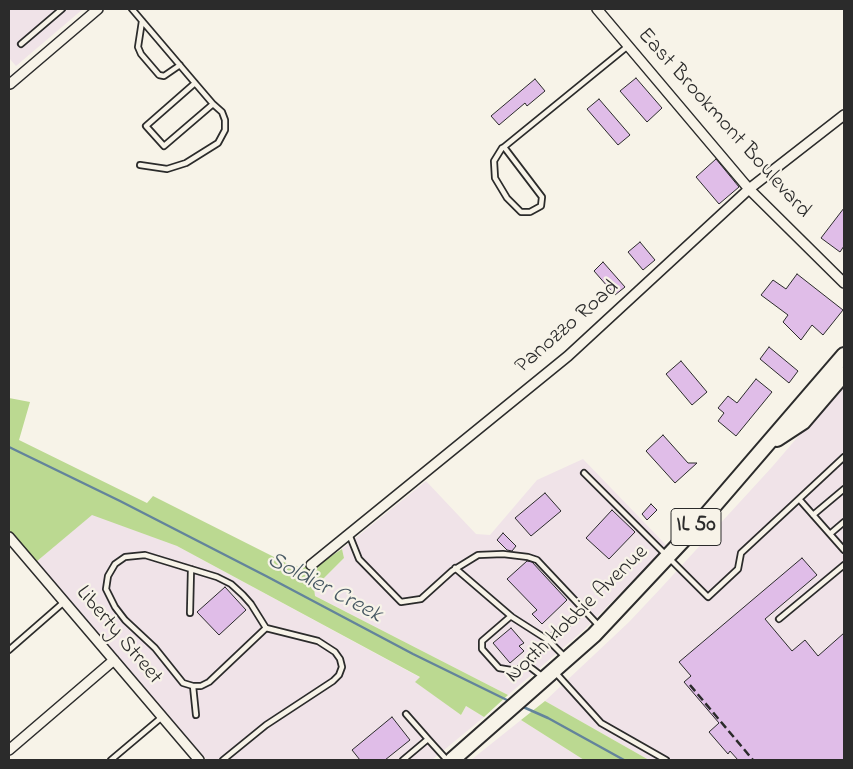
<!DOCTYPE html>
<html>
<head>
<meta charset="utf-8">
<style>
	body { margin:0 }
	#map { position:relative; width:853px; height:769px; overflow:hidden; background:#f7f3e8; font-family:"Indie Flower",sans-serif }
	canvas { display:block }
	.frame { position:absolute; inset:0; border:10px solid #2b2b2b; pointer-events:none }
</style>
</head>
<body>
<div id="map">
<canvas width="853" height="769"></canvas>
<div class="frame"></div>
</div>
<script>
const context = document.querySelector('canvas').getContext('2d');
context.lineJoin = 'round';
function paint(path, color) { context.fillStyle = color; context.fill(path, 'evenodd'); }
const poly = rows => new Path2D(rows.map(r => 'M' + r).join(''));
function trace(path, color, width, dash) { context.strokeStyle = color; context.lineWidth = width; context.lineCap = dash ? 'butt' : 'round'; context.setLineDash(dash || []); context.stroke(path); }
function write(font, color, halo, rows, align = 'center') {
  context.font = font + ' "Indie Flower",sans-serif'; context.lineWidth = 4.5; context.setLineDash([]); context.textBaseline = 'middle'; context.strokeStyle = halo; context.fillStyle = color; for (const [text, x, y, turn = 0] of rows) {
    context.save(); context.translate(x, y); context.rotate((+turn || 0) * Math.PI / 180); context.textAlign = isNaN(turn) ? turn : align; if (halo) context.strokeText(text, 0, 0); context.fillText(text, 0, 0); context.restore();
  }
}
paint(poly([
	[9,9,83,9,16,66,9,58],
	[844,383,844,760,649,760,545,701,629,622,661,588,772,467],
	[583,459,667,546,585,629,508,695,315,596,314,588,344,558,342,549,426,481,476,534,490,535,537,480],
	[92,514,177,546,421,678,416,682,461,715,466,706,484,717,432,760,207,760,36,562],
	[521,720,584,760,471,760]
]), '#f0e3e8');
paint(poly([
	[9,398,30,402,19,440,147,503,153,496,286,563,297,566,304,567,322,562,342,549,344,558,314,588,315,596,508,695,484,717,466,706,461,715,415,682,420,677,177,546,92,515,36,562,9,530],
	[545,701,649,760,584,760,521,720]
]), '#bbd991');
trace(poly([
	[9,447,120,501,266,576,413,654,511,702],
	[521,706,548,718,624,760]
]), '#63849b', 2.5);
const building = poly([
	[636,78,662,108,647,122,620,91,636,78],
	[535,79,545,91,527,106,525,103,499,125,491,116,535,79],
	[599,99,630,135,618,145,587,109,599,99],
	[716,159,739,187,719,204,696,177,716,159],
	[844,208,844,246,840,252,821,238,844,208],
	[640,242,655,260,643,270,628,252,640,242],
	[603,262,625,287,615,295,594,271,603,262],
	[797,274,843,310,823,335,812,325,801,340,783,322,788,315,761,295,773,280,786,289,797,274],
	[769,347,798,371,789,383,760,359,769,347],
	[681,361,707,392,692,405,666,374,681,361],
	[756,379,772,392,736,436,718,421,724,413,718,408,728,396,737,403,756,379],
	[663,435,688,463,697,463,675,483,646,451,663,435],
	[545,493,561,511,531,536,515,518,545,493],
	[651,504,657,510,647,520,642,514,651,504],
	[612,510,635,532,609,559,586,538,612,510],
	[503,533,516,546,512,551,507,550,497,540,503,533],
	[802,558,817,575,765,619,792,651,805,640,818,656,844,633,844,760,738,760,730,751,728,754,709,732,719,723,684,682,691,676,679,662,802,558],
	[527,561,532,562,567,600,542,624,532,614,537,610,507,579,527,561],
	[225,587,246,610,219,635,197,612,225,587],
	[511,628,524,643,519,646,524,651,510,663,493,643,511,628],
	[392,717,410,740,385,760,360,760,352,750,392,717]
]);
paint(building, '#e0bde8');
trace(building, '#2b2b2b', 1);
const lane = poly([
	[132,9,195,83,213,104,164,146,146,126,195,83],
	[142,21,138,47,141,54,159,75,164,76,180,65],
	[21,44,62,9],
	[504,147,542,197,541,206,530,212,521,212,507,198,495,178,494,161,502,148,504,147,628,46],
	[140,165,167,169,186,163,218,143,225,130,225,120,222,112,213,104],
	[584,473,708,597,738,569,741,553,799,499,844,550],
	[799,499,844,457],
	[813,515,844,489],
	[349,534,359,559,401,602,421,599,452,571,478,555,503,554,528,557,537,560,600,627],
	[830,534,844,522],
	[455,568,512,617,548,640,526,664],
	[190,613,191,569],
	[511,616,482,641,482,649,499,668,517,671,526,664,543,677],
	[779,619,844,565],
	[9,650,64,602],
	[566,658,548,640,584,610],
	[555,672,601,723,666,760],
	[193,686,183,683,155,648,125,620,115,607,106,589,108,576,115,564,125,557,145,555,217,577,231,584,243,595,251,604,266,628],
	[406,714,428,739],
	[196,715,193,686,201,686,209,682,266,628,318,641,335,652,340,659,342,667,339,675,333,681,266,725,223,760],
	[111,760,162,717],
	[403,760,428,739,447,760]
]);
const street = poly([
	[597,9,749,189,844,283],
	[9,82,10,84,98,9],
	[9,537,199,760],
	[311,565,568,356,749,189,844,115],
	[9,750,114,660]
]);
const primary = poly([
	[777,439,803,422,844,374],
	[452,760,594,635,701,521,844,355]
]);
trace(lane, '#2b2b2b', 8);
trace(street, '#2b2b2b', 12);
trace(primary, '#2b2b2b', 18);
trace(lane, '#f7f3e8', 4.5);
trace(street, '#f7f3e8', 9);
trace(primary, '#f7f3e8', 14);
trace(poly([
	[690,685,753,760]
]), '#2b2b2b', 2.5, [8, 4]);
for (const [x, y, w] of [
	[696,527,50]
]) { const box = new Path2D(); box.roundRect(x - w / 2, y - 18.5, w, 37, 4); context.fillStyle = '#f7f3e8'; context.fill(box); trace(box, '#2b2b2b', 1); }
write('bold 21px', '#2b2b2b', null, [
	["IL 50",696,527]
]);
write('22px', '#2b2b2b', '#f7f3e8', [
	["East Brookmont Boulevard",723,124,48],
	["Panozzo Road",568,328,-41],
	["North Hobbie Avenue",578,615,-44],
	["Liberty Street",118,636,50]
]);
write('italic 24px', '#475863', '#f7f3e8', [
	["Soldier Creek",324,589,28]
]);
</script>
</body>
</html>
